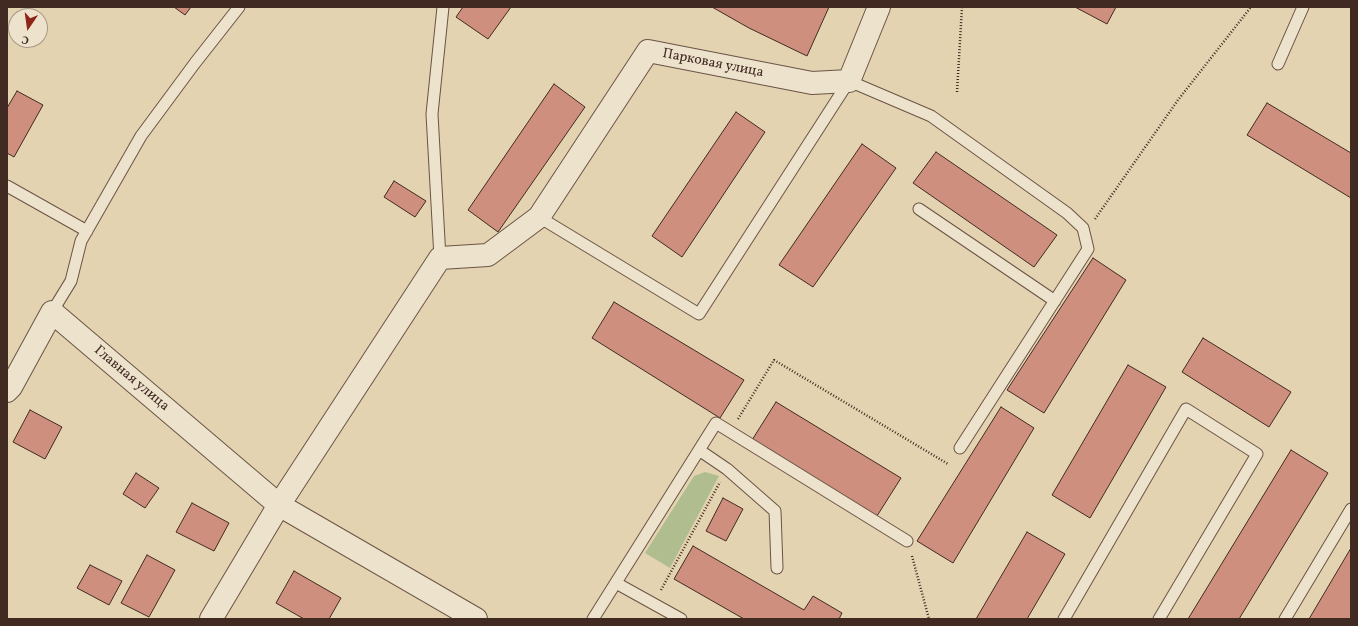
<!DOCTYPE html>
<html>
<head>
<meta charset="utf-8">
<style>
	body { margin:0 }
	#map { position:relative; width:1358px; height:626px; overflow:hidden; background:#e4d3b1; font-family:Vollkorn,serif }
	canvas { display:block }
	.frame { position:absolute; inset:0; border:8px solid #412a22; pointer-events:none }
	.north { position:absolute; left:8px; top:8px; width:40px; height:40px; box-sizing:border-box; background:#ede2cc; border:1px solid #a89888; border-radius:50%; rotate:193deg; font-size:11px; font-weight:700; line-height:16px; text-align:center; color:#412a22 }
	.north::after { content:''; display:block; margin:auto; width:14px; height:18px; background:#8f2418; clip-path:polygon(50% 0,100% 100%,50% 72%,0 100%) }
</style>
</head>
<body>
<div id="map">
<canvas width="1358" height="626"></canvas>
<div class="frame"></div>
<div class="north">С</div>
</div>
<script>
const context = document.querySelector('canvas').getContext('2d');
context.lineJoin = 'round';
function paint(path, color) { context.fillStyle = color; context.fill(path, 'evenodd'); }
const poly = rows => new Path2D(rows.map(r => 'M' + r).join(''));
function trace(path, color, width, dash) { context.strokeStyle = color; context.lineWidth = width; context.lineCap = dash ? 'butt' : 'round'; context.setLineDash(dash || []); context.stroke(path); }
function write(font, color, halo, rows, align = 'center') {
  context.font = font + ' Vollkorn,serif'; context.lineWidth = 3; context.setLineDash([]); context.textBaseline = 'middle'; context.strokeStyle = halo; context.fillStyle = color; for (const [text, x, y, turn = 0] of rows) {
    context.save(); context.translate(x, y); context.rotate((+turn || 0) * Math.PI / 180); context.textAlign = isNaN(turn) ? turn : align; if (halo) context.strokeText(text, 0, 0); context.fillText(text, 0, 0); context.restore();
  }
}
paint(poly([
	[705,472,719,476,670,568,645,553,694,476]
]), '#b0bd8f');
const building = poly([
	[174,7,191,7,185,15,174,7],
	[463,7,511,7,488,39,456,17,463,7],
	[712,7,829,7,807,56,749,28,712,7],
	[1075,7,1116,7,1107,24,1075,7],
	[554,84,585,107,498,232,468,210,554,84],
	[17,91,43,105,14,157,7,153,7,108,17,91],
	[1267,103,1351,153,1351,198,1247,135,1267,103],
	[736,112,765,132,682,257,652,236,736,112],
	[862,144,896,168,813,287,779,265,862,144],
	[936,152,1057,235,1034,267,913,183,936,152],
	[394,181,426,201,415,217,384,197,394,181],
	[1093,258,1126,280,1044,413,1007,390,1093,258],
	[614,302,744,380,720,418,592,338,614,302],
	[1203,338,1291,392,1269,427,1182,372,1203,338],
	[1128,365,1166,387,1090,518,1052,495,1128,365],
	[776,402,901,478,877,516,752,440,776,402],
	[1001,407,1034,428,953,563,917,541,1001,407],
	[30,410,62,427,45,459,13,442,30,410],
	[1291,450,1328,473,1239,619,1188,619,1291,450],
	[136,473,159,488,145,508,123,494,136,473],
	[723,498,743,509,726,541,706,531,723,498],
	[192,503,229,523,214,551,176,532,192,503],
	[1027,532,1065,554,1027,619,976,619,1027,532],
	[693,546,804,610,813,596,842,613,839,619,744,619,674,579,693,546],
	[1351,548,1351,619,1309,619,1351,548],
	[147,555,175,570,149,617,121,603,147,555],
	[90,565,122,581,109,605,77,588,90,565],
	[294,571,341,598,329,619,304,619,276,603,294,571]
]);
paint(building, '#ce8f7e');
trace(building, '#412a22', 1);
const service = poly([
	[1278,64,1303,7],
	[7,186,87,231],
	[919,209,1055,301],
	[539,217,699,314,849,81,931,116,1067,213,1083,228,1088,249,960,448],
	[440,258,432,114,443,7],
	[52,312,71,281,81,241,141,136,195,63,239,7],
	[699,450,727,469,775,511,777,568],
	[616,583,681,619],
	[593,619,716,423,907,541],
	[1064,619,1186,409,1257,454,1159,619],
	[1285,619,1351,509]
]);
const minor = poly([
	[7,391,11,387,52,312,279,505,476,619],
	[211,619,279,505,440,258,488,255,539,217,648,51,812,83,849,81,879,7]
]);
trace(service, '#6a5446', 13);
trace(minor, '#6a5446', 24);
trace(poly([
	[957,92,962,7],
	[1095,219,1178,100,1251,7],
	[738,419,774,360,948,464],
	[912,556,929,619],
	[661,590,720,482]
]), '#412a22', 2.5, [1, 2]);
trace(service, '#ede2cc', 11);
trace(minor, '#ede2cc', 22);
write('14px', '#412a22', '#ede2cc', [
	["Парковая улица",713,64,11],
	["Главная улица",131,379,40]
]);
</script>
</body>
</html>
